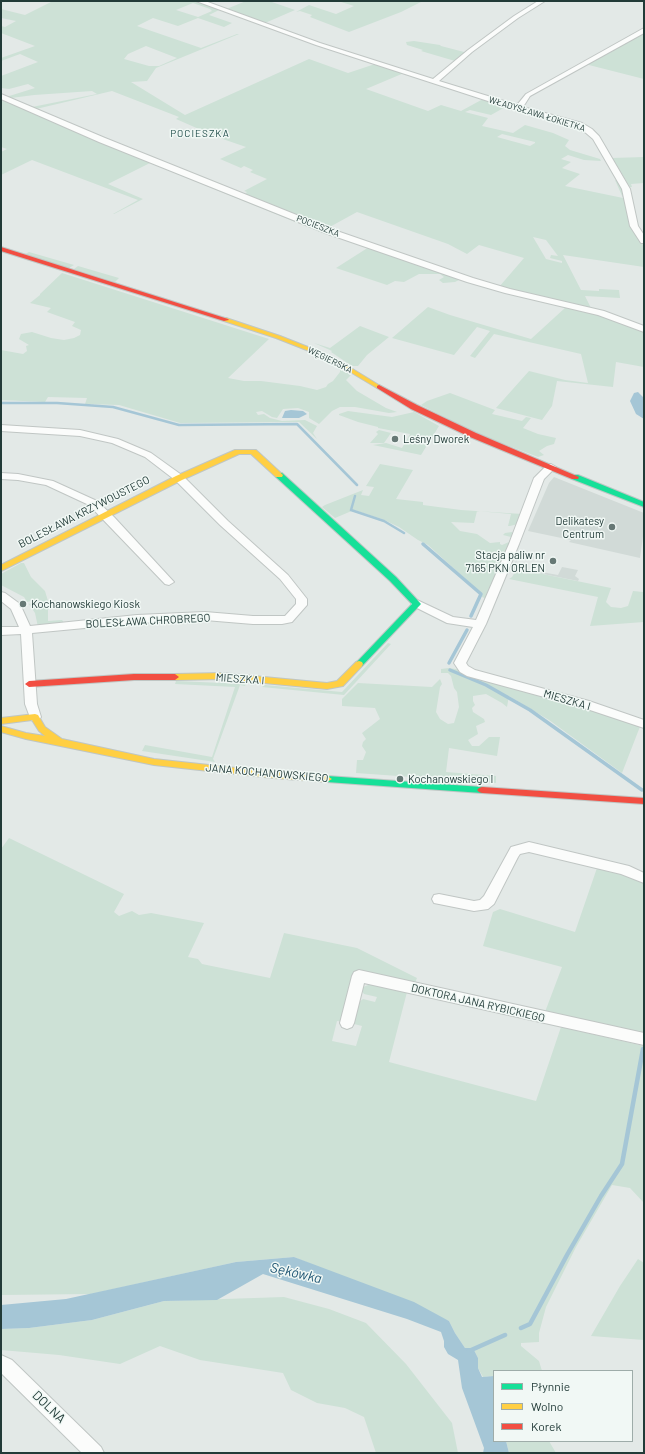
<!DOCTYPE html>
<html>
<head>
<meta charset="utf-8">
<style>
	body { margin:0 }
	#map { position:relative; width:645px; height:1454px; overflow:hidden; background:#e3e9e7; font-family:Barlow,sans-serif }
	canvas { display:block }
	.frame { position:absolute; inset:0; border:2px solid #223b38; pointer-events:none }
	.legend { position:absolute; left:493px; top:1370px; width:140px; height:72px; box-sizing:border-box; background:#f1f8f5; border:1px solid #9eaca9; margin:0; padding:5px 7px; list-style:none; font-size:12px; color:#223b38 }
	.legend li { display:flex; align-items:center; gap:8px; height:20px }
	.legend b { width:20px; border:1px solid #9eaca9 }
</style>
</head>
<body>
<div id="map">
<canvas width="645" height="1454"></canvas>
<div class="frame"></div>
<ul class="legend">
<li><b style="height:5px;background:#16e098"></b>Płynnie</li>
<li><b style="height:5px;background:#ffcf43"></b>Wolno</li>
<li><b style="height:5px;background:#f24e42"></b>Korek</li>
</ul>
</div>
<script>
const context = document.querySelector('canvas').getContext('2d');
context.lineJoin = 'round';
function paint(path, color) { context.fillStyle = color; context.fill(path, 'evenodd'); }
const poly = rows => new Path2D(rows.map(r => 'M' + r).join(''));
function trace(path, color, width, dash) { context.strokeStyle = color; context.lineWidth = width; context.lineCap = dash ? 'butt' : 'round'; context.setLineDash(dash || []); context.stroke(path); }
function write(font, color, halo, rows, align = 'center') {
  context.font = font + ' Barlow,sans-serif'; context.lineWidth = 3; context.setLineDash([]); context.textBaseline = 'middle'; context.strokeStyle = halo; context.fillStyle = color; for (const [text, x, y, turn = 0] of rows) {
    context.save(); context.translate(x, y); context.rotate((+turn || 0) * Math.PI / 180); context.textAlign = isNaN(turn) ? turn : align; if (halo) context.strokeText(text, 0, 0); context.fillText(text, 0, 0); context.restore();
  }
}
paint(poly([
	[554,477,644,513,644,529,640,558,569,542,571,540,528,531,549,483],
	[524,550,530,553,527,560,518,558,514,567,558,575,562,567,578,570,575,576,579,579,578,581,513,568,520,551]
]), '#d1dad7');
paint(poly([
	[44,1,197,1,219,10,209,15,232,23,224,27,198,18,178,26,153,18,137,26,201,48,237,34,239,34,156,68,147,81,131,82,185,115,309,59,348,73,375,64,404,73,366,89,428,111,441,105,461,111,483,99,507,106,491,115,470,110,465,112,488,118,482,126,513,133,525,125,553,133,569,140,565,146,570,150,600,159,601,161,584,160,568,155,561,159,571,162,562,168,580,174,565,186,623,198,615,180,619,181,622,186,638,238,644,246,644,267,563,255,581,290,599,291,599,289,619,290,620,298,585,296,592,310,499,287,524,258,479,245,467,254,448,244,357,212,326,229,245,194,247,192,244,191,267,179,250,172,253,170,244,166,241,168,220,159,246,147,217,137,176,119,179,117,112,91,36,109,32,107,97,94,92,91,34,95,11,98,6,97,35,88,28,84,9,89,1,88,1,76,38,62,20,54,1,61,1,58,35,46,1,33,1,26,5,27,16,21,1,18,1,9,25,15,51,2],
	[193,3,210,9,212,11,198,17,176,10],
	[146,46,177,58,159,66,149,66,124,59,128,54],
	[502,134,535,142,535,143,530,146,497,137],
	[533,237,546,240,558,256,551,255,550,258,562,261,562,263,546,259],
	[246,1,269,1,295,10,265,23,224,10],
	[338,1,423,1,401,12,349,32,310,17,312,15,300,11,296,12,309,5,336,14,354,6],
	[644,31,644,79,585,64],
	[414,41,440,45,441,46,464,52,465,54,455,61,421,51,423,50,407,45,406,42],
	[1,97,323,230,320,232,150,163,108,184,143,199,114,214,113,214,138,200,32,160,1,175,1,152,7,149,1,147],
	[644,157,644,183,631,184,632,187,630,187,612,158],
	[369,247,428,269,441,272,459,280,455,282,443,283,439,280,444,277,440,274,419,274,404,282,395,281,387,285,336,268],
	[29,252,74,265,69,268,25,254],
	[78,266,119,278,115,282,74,269],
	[62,273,269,339,228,378,244,381,261,381,300,386,317,390,326,387,328,384,333,381,340,372,340,369,351,375,346,380,357,391,386,408,397,412,389,413,355,407,340,407,332,411,319,424,309,418,309,412,298,408,283,409,277,418,272,417,262,411,256,412,258,415,264,414,270,418,282,421,305,420,317,426,313,433,317,439,299,422,180,423,119,405,85,404,87,398,48,397,45,402,1,400,1,350,23,354,27,351,26,346,29,345,19,339,21,334,32,332,51,338,64,340,74,338,80,335,81,330,72,326,75,322,47,312,51,308,30,303,40,295,40,294],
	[497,290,594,312,644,330,644,367,616,362,613,387,557,381,552,406,542,420,496,408,529,371,565,380,588,383,581,354,494,334,475,358,470,356,490,331,477,327,454,355,392,338,428,307,450,315,531,339,566,307,496,291],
	[360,326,389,337,367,355,358,366,352,366,331,352,332,351,314,343,330,348],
	[450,393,495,410,492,414,522,421,526,417,531,418,523,428,538,434,556,438,554,444,547,446,539,451,544,455,538,457,478,434,421,405,427,401],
	[348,411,392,417,414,412,439,426,421,455,373,445,386,443,402,448,410,434,378,428,378,427,358,422,339,415,339,414],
	[379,430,391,433,384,443,370,443,378,434,376,432],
	[380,464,413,470,396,499,423,502,423,505,461,510,522,514,518,524,510,526,508,526,511,514,477,511,474,523,451,522,460,531,477,534,490,543,500,542,500,544,502,545,509,542,511,537,503,535,505,533,512,532,514,536,487,599,482,597,482,594,428,545,418,540,399,527,382,519,354,510,335,518,322,507,325,505,363,490,361,495,369,496,374,487,366,486],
	[21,563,24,563,31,577,45,591,48,601,48,621,62,620,66,625,38,627,35,613,29,604,32,603,31,601,27,602,24,597,1,585,1,574],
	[513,568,611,588,606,602,611,607,621,608,628,606,633,591,643,592,644,589,644,622,590,626,598,597,509,579,512,577,515,572],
	[388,643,391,644,344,695,262,687,265,685,342,692],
	[449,668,462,670,641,724,622,773,549,720,509,696,507,707,502,703,486,694,473,696,473,701,475,705,472,708,473,712,484,719,485,722,476,726,478,734,468,740,472,746,479,746,489,737,500,737,497,756,449,748,446,772,496,776,496,783,356,773,357,760,363,760,366,752,362,746,363,742,366,739,362,733,380,719,375,708,342,706,342,699,358,683,432,687,440,679,442,684,440,687,436,712,440,719,448,724,454,723,459,707,457,692,454,688,451,676,448,673,441,673,441,669],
	[176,681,246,684,245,686,240,685,213,759,215,762,142,751,145,745,212,757,235,687,175,684],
	[9,838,124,894,114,912,119,916,132,911,139,915,151,913,204,923,188,957,198,959,202,964,270,978,284,933,357,948,417,978,415,983,358,971,344,1022,337,1021,332,1041,356,1046,362,1026,354,1024,359,1002,363,999,375,1002,377,997,364,994,362,991,363,987,371,984,407,992,389,1062,536,1101,561,1027,644,1046,644,1203,630,1188,612,1185,576,1247,546,1307,539,1333,539,1342,521,1343,521,1346,539,1361,542,1371,494,1371,494,1376,483,1377,478,1368,478,1358,473,1348,465,1348,455,1333,449,1321,294,1257,236,1262,91,1294,1,1295,1,849],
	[598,865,644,881,644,1034,545,1012,562,967,483,946,493,912,500,909,575,932],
	[638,1259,644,1263,644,1340,591,1336,620,1286],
	[284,1297,329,1309,366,1323,406,1364,452,1423,458,1453,376,1453,364,1417,345,1408,317,1403,291,1390,283,1373,200,1360,160,1346,120,1364,59,1355,1,1350,1,1329,29,1328,92,1320,164,1301],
	[506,1441,549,1441,556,1453,509,1453]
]), '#cde1d6');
paint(poly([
	[638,392,644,398,644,419,636,414,630,401,634,393],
	[291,410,303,411,307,414,299,418,282,418,285,411],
	[294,1257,414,1302,449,1321,455,1333,465,1348,473,1348,478,1358,478,1368,482,1377,494,1376,494,1441,506,1441,509,1453,483,1453,484,1448,462,1388,458,1360,448,1354,444,1347,444,1341,441,1332,407,1319,263,1274,217,1300,164,1301,92,1320,29,1328,1,1329,1,1305,66,1299,236,1262]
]), '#a5c6d6');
trace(poly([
	[1,403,57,403,113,407,179,425,297,424,357,485],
	[355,496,351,510,384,521,404,533]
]), '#a5c6d6', 2.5);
trace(poly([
	[423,544,481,594,471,616],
	[449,663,467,630],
	[450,670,486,685,530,710,642,790]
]), '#a5c6d6', 3.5);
trace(poly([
	[521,1328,530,1324,567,1255,601,1196,622,1164,643,1049],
	[469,1351,505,1335]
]), '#a5c6d6', 4.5);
const street = poly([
	[196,1,205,1,320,43,433,79,468,50,514,16,538,1,545,1,518,18,472,52,439,81,517,105,526,94,644,28,644,33,530,96,523,107,582,123,592,129,599,136,630,189,638,226,644,235,644,243,641,243,630,226,622,189,593,139,586,133,576,127,488,101,316,45,196,1],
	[1,94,105,138,334,230,473,278,510,289,604,311,644,326,644,332,598,315,505,293,467,282,328,234,99,142,1,99,1,94],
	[1,425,80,430,118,439,151,453,183,476,228,521,288,575,307,599,307,605,292,622,282,624,253,624,205,620,137,623,32,633,37,704,41,717,39,720,35,721,31,720,25,704,21,634,1,635,1,627,19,627,11,609,1,601,1,592,5,593,20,604,30,626,137,615,205,612,253,616,285,616,296,604,296,599,280,579,220,525,175,480,145,457,112,443,80,436,1,431,1,425],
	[551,464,556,467,544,479,519,544,486,624,466,663,468,666,475,670,589,701,644,720,644,728,581,707,467,676,460,672,454,663,473,627,447,623,413,606,411,604,413,602,417,600,453,617,476,620,509,544,534,478,547,465,551,464],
	[1,473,18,474,53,481,97,501,114,517,174,582,169,585,165,584,89,505,46,485,18,480,1,479,1,473],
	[529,842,629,866,644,873,644,883,621,874,529,852,520,854,518,857,494,904,488,909,474,911,434,903,432,899,434,895,439,894,474,901,480,900,484,896,511,847,529,842],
	[359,970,644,1033,644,1045,364,983,354,1023,352,1027,347,1029,342,1027,340,1023,352,976,354,972,359,970],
	[1,1355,12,1360,101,1447,104,1453,82,1453,1,1373,1,1355]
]);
const fast = poly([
	[276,473,282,473,396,577,421,604,362,666,359,667,355,664,412,604,390,581,276,477,276,473],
	[572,475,578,475,644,502,644,507,572,479,572,475],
	[327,776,482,787,485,788,487,790,485,792,482,793,327,782,322,779,327,776]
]);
const slow = poly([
	[226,318,280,336,313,349,346,365,382,387,381,388,377,388,342,367,309,351,276,338,224,321,224,319,226,318],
	[235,450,256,450,283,475,282,477,276,477,251,454,239,454,182,480,1,571,1,565,176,476,235,450],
	[359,661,362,662,363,664,362,666,343,686,327,689,222,679,175,680,171,677,175,674,222,673,327,683,337,681,356,662,359,661],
	[35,714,38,715,45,727,62,739,154,759,273,772,327,776,332,779,327,782,273,778,154,765,26,739,1,732,1,726,26,733,45,736,39,731,32,720,1,724,1,718,35,714]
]);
const jam = poly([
	[1,247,228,319,229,320,224,321,1,251,1,247],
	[379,385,417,405,476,433,579,477,578,479,572,479,470,437,411,409,377,388,377,386,379,385],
	[134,674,175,674,179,677,175,680,134,680,29,687,25,684,29,681,134,674],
	[482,787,644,798,644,804,482,793,479,792,477,790,479,788,482,787]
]);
trace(street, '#c0c6c4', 2);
trace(fast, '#bfc6c4', 2);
trace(slow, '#bfc6c4', 2);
trace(jam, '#bfc6c4', 2);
paint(street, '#fbfcfb');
paint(fast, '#16e098');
paint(slow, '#ffcf43');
paint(jam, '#f24e42');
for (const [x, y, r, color] of [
	[395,439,4,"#667875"],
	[612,527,4,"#667875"],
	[553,561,4,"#667875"],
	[23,604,4,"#667875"],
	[400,779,4,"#667875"]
]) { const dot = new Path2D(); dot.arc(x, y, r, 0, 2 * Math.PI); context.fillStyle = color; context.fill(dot); trace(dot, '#f1f8f5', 1.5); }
write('9px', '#223b38', '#f1f8f5', [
	["WŁADYSŁAWA ŁOKIETKA",537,114,17],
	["POCIESZKA",318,226,21],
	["WĘGIERSKA",330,360,26]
]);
context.letterSpacing = '1px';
write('10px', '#1f4c49', '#f1f8f5', [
	["POCIESZKA",200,134]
]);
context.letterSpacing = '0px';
write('11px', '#223b38', '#f1f8f5', [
	["Leśny Dworek",403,439],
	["Delikatesy",604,521,"right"],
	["Centrum",604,534,"right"],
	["Stacja paliw nr",545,555,"right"],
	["7165 PKN ORLEN",545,568,"right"],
	["Kochanowskiego Kiosk",31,604],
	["Kochanowskiego I",408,779]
], 'left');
write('11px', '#223b38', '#f1f8f5', [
	["BOLESŁAWA KRZYWOUSTEGO",84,512,-27],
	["BOLESŁAWA CHROBREGO",148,621,-3],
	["MIESZKA I",240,679,4],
	["MIESZKA I",567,700,16],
	["JANA KOCHANOWSKIEGO",267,773,5],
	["DOKTORA JANA RYBICKIEGO",478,1003,13]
]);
write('13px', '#223b38', '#f1f8f5', [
	["DOLNA",49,1407,44]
]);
write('italic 14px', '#1f5674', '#f1f8f5', [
	["Sękówka",296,1273,13]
]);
</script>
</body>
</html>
